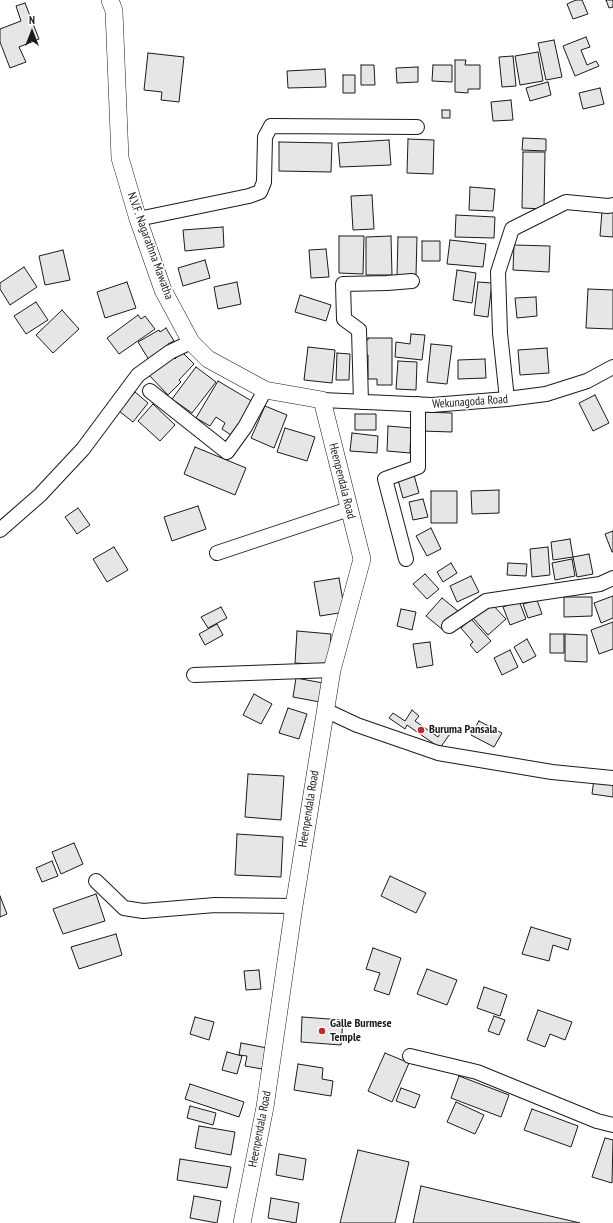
<!DOCTYPE html>
<html>
<head>
<meta charset="utf-8">
<style>
	body { margin:0 }
	#map { position:relative; width:613px; height:1223px; overflow:hidden; background:#fff; font-family:"PT Sans Narrow",sans-serif }
	canvas { display:block }
	.north { position:absolute; left:12px; top:12px; width:40px; height:40px; -webkit-text-stroke:3px #fff; paint-order:stroke; rotate:0deg; font-size:11px; font-weight:700; line-height:16px; text-align:center; color:#1a1a1a }
	.north::after { content:''; display:block; margin:auto; width:14px; height:18px; background:#1a1a1a; clip-path:polygon(50% 0,100% 100%,50% 72%,0 100%) }
</style>
</head>
<body>
<div id="map">
<canvas width="613" height="1223"></canvas>
<div class="north">N</div>
</div>
<script>
const context = document.querySelector('canvas').getContext('2d');
context.lineJoin = 'round';
function paint(path, color) { context.fillStyle = color; context.fill(path, 'evenodd'); }
const poly = rows => new Path2D(rows.map(r => 'M' + r).join(''));
function trace(path, color, width, dash) { context.strokeStyle = color; context.lineWidth = width; context.lineCap = dash ? 'butt' : 'round'; context.setLineDash(dash || []); context.stroke(path); }
function write(font, color, halo, rows, align = 'center') {
  context.font = font + ' "PT Sans Narrow",sans-serif'; context.lineWidth = 3; context.setLineDash([]); context.textBaseline = 'middle'; context.strokeStyle = halo; context.fillStyle = color; for (const [text, x, y, turn = 0] of rows) {
    context.save(); context.translate(x, y); context.rotate((+turn || 0) * Math.PI / 180); context.textAlign = isNaN(turn) ? turn : align; if (halo) context.strokeText(text, 0, 0); context.fillText(text, 0, 0); context.restore();
  }
}
const building = poly([
	[576,0,582,0,588,14,573,19,567,4,576,0],
	[606,0,613,0,613,7,609,8,606,0],
	[25,3,39,39,19,47,26,62,10,68,0,42,0,29,21,21,16,6,25,3],
	[586,37,590,47,581,50,587,65,596,61,599,66,575,76,563,46,586,37],
	[554,40,562,77,546,80,538,43,554,40],
	[538,52,543,81,520,85,515,56,538,52],
	[148,53,184,57,179,102,161,100,162,92,144,90,148,53],
	[513,56,516,86,502,87,499,57,513,56],
	[455,60,466,60,465,65,480,65,480,89,468,89,468,93,455,92,455,60],
	[361,65,374,65,375,85,361,85,361,65],
	[433,65,452,65,452,82,432,81,433,65],
	[418,67,418,82,397,83,396,68,418,67],
	[325,69,326,87,288,88,287,71,325,69],
	[343,75,355,75,355,93,343,93,343,75],
	[548,82,551,95,530,101,526,88,548,82],
	[600,88,604,104,583,109,579,93,600,88],
	[511,100,513,120,493,121,491,102,511,100],
	[442,110,450,110,450,118,442,118,442,110],
	[523,138,546,139,546,151,522,150,523,138],
	[408,139,434,140,433,174,407,173,408,139],
	[389,140,391,165,340,167,338,143,389,140],
	[279,142,332,143,331,172,279,171,279,142],
	[523,152,545,152,544,209,522,208,523,152],
	[470,187,495,189,493,211,469,210,470,187],
	[372,195,374,229,353,230,351,196,372,195],
	[602,211,613,211,613,237,600,236,602,211],
	[456,215,495,217,494,238,455,237,456,215],
	[223,227,224,247,185,251,183,230,223,227],
	[339,236,364,236,363,274,339,273,339,236],
	[391,236,392,275,366,275,366,237,391,236],
	[398,237,417,237,416,275,397,275,398,237],
	[450,240,486,244,483,267,447,264,450,240],
	[422,241,440,241,440,261,422,261,422,241],
	[514,245,550,246,549,272,513,270,514,245],
	[326,249,329,277,311,278,309,250,326,249],
	[63,250,70,280,45,285,39,256,63,250],
	[205,260,210,278,183,286,178,268,205,260],
	[24,267,37,287,10,305,0,289,0,283,24,267],
	[457,270,476,273,472,303,453,300,457,270],
	[127,282,136,308,105,318,97,292,127,282],
	[237,282,241,304,218,309,214,287,237,282],
	[478,282,492,283,488,317,474,315,478,282],
	[588,289,613,290,613,329,586,328,588,289],
	[300,295,331,305,326,321,295,312,300,295],
	[536,297,537,316,517,318,515,298,536,297],
	[36,302,48,320,26,334,14,316,36,302],
	[62,310,79,329,53,353,36,335,62,310],
	[138,315,141,319,145,316,155,329,119,354,107,338,138,315],
	[166,328,174,341,168,344,170,347,149,360,138,342,159,330,160,332,166,328],
	[411,334,425,335,422,360,395,357,396,342,410,344,411,334],
	[368,338,392,338,392,385,377,385,377,379,368,379,368,355,362,355,362,340,368,340,368,338],
	[431,344,452,346,447,384,427,382,431,344],
	[308,347,335,350,332,383,304,380,308,347],
	[547,348,549,373,520,375,518,350,547,348],
	[182,352,194,364,179,380,181,382,168,395,148,374,170,355,175,359,182,352],
	[337,353,350,354,349,380,336,380,337,353],
	[485,359,486,378,458,379,458,360,485,359],
	[398,361,417,362,416,390,396,389,398,361],
	[196,367,216,382,192,413,172,399,196,367],
	[218,381,255,403,234,437,222,429,225,423,216,417,210,426,196,418,218,381],
	[135,392,148,403,133,422,119,411,135,392],
	[595,395,609,423,593,431,579,403,595,395],
	[153,404,175,425,160,441,138,421,153,404],
	[265,406,287,415,274,448,251,438,265,406],
	[422,412,452,413,452,432,421,431,422,412],
	[355,414,376,414,376,430,355,430,355,414],
	[388,426,411,428,410,453,387,451,388,426],
	[285,428,315,437,307,461,277,452,285,428],
	[352,433,378,436,377,453,350,451,352,433],
	[195,447,246,468,235,495,184,474,195,447],
	[414,475,419,493,403,498,398,480,414,475],
	[499,490,499,513,472,514,471,491,499,490],
	[431,491,457,491,457,523,431,523,431,491],
	[423,499,428,517,413,520,409,502,423,499],
	[198,506,206,529,172,541,164,517,198,506],
	[78,508,90,525,77,534,65,517,78,508],
	[431,528,441,549,427,556,416,536,431,528],
	[613,531,613,552,612,552,605,534,613,531],
	[570,539,573,557,553,560,551,542,570,539],
	[114,547,128,570,107,582,93,559,114,547],
	[548,547,550,575,532,577,530,549,548,547],
	[589,554,593,574,577,577,573,557,589,554],
	[572,559,575,576,555,580,552,563,572,559],
	[451,563,457,573,443,582,437,572,451,563],
	[508,563,527,564,526,576,507,575,508,563],
	[425,574,439,589,427,599,413,584,425,574],
	[471,576,479,592,457,602,450,586,471,576],
	[339,578,345,612,320,616,314,582,339,578],
	[613,596,613,618,601,623,594,603,613,596],
	[564,597,592,597,592,616,564,617,564,597],
	[442,598,458,611,443,630,426,616,442,598],
	[537,600,542,614,528,618,523,604,537,600],
	[519,601,526,619,510,625,503,607,519,601],
	[490,602,506,619,488,635,473,618,490,602],
	[221,607,227,618,208,628,201,617,221,607],
	[401,609,416,612,412,630,397,626,401,609],
	[471,619,491,641,477,653,470,645,473,642,461,628,471,619],
	[613,622,613,649,599,654,591,630,613,622],
	[217,624,223,635,205,645,199,634,217,624],
	[297,631,331,634,329,665,295,663,297,631],
	[550,634,564,634,564,653,550,653,550,634],
	[565,634,587,635,587,662,565,661,565,634],
	[527,639,536,656,523,663,514,647,527,639],
	[430,642,433,665,417,668,413,644,430,642],
	[510,650,518,667,502,675,494,658,510,650],
	[296,678,323,683,320,702,293,697,296,678],
	[254,694,272,704,261,724,243,715,254,694],
	[288,708,307,714,299,739,279,733,288,708],
	[412,710,419,716,415,721,438,737,445,726,452,731,440,748,407,725,405,729,389,718,393,713,405,721,412,710],
	[479,721,502,733,494,747,471,735,479,721],
	[248,774,284,776,281,820,245,817,248,774],
	[594,779,613,781,613,797,592,794,594,779],
	[237,834,283,837,281,877,235,875,237,834],
	[74,843,83,864,61,874,52,852,74,843],
	[52,861,58,876,42,882,36,868,52,861],
	[390,876,426,893,416,913,381,896,390,876],
	[96,894,105,921,63,934,53,909,96,894],
	[0,896,7,914,0,917,0,896],
	[531,927,571,939,568,950,553,945,549,961,522,954,531,927],
	[116,934,122,955,79,969,71,947,116,934],
	[373,948,401,958,389,995,374,990,380,973,366,969,373,948],
	[427,969,457,980,447,1005,417,994,427,969],
	[259,970,261,989,246,990,244,971,259,970],
	[484,987,507,995,500,1016,477,1008,484,987],
	[538,1010,572,1022,565,1040,550,1034,545,1047,527,1040,538,1010],
	[494,1016,505,1020,499,1035,488,1031,494,1016],
	[195,1017,214,1022,209,1040,190,1034,195,1017],
	[302,1017,343,1020,341,1045,301,1042,302,1017],
	[241,1043,267,1048,262,1069,245,1066,247,1056,239,1055,241,1043],
	[227,1052,242,1056,237,1074,222,1070,227,1052],
	[385,1053,409,1063,392,1102,368,1091,385,1053],
	[298,1064,323,1068,322,1079,333,1081,331,1096,294,1090,298,1064],
	[459,1076,509,1095,501,1117,451,1098,459,1076],
	[190,1084,244,1102,239,1117,185,1099,190,1084],
	[401,1088,420,1095,415,1108,396,1101,401,1088],
	[456,1102,484,1115,475,1134,447,1122,456,1102],
	[190,1106,216,1113,213,1125,187,1118,190,1106],
	[532,1109,578,1126,571,1147,524,1130,532,1109],
	[199,1126,235,1132,231,1155,195,1148,199,1126],
	[605,1138,613,1140,612,1183,592,1177,605,1138],
	[358,1150,409,1162,395,1223,340,1223,358,1150],
	[279,1154,306,1159,303,1180,276,1175,279,1154],
	[180,1159,231,1167,227,1188,177,1180,180,1159],
	[421,1186,580,1223,413,1223,421,1186],
	[194,1196,221,1201,217,1223,190,1218,194,1196],
	[271,1198,299,1203,296,1223,268,1218,271,1198]
]);
paint(building, '#e6e6e6');
trace(building, '#1a1a1a', 1);
const minor = poly([
	[138,219,249,196,260,192,264,182,265,137,271,126,417,127],
	[150,391,227,452,245,427,265,390],
	[507,399,500,333,498,272,512,229,566,202,608,206,613,205],
	[322,400,432,405,507,399,546,394,587,381,613,367],
	[361,402,359,330,344,319,343,284,387,283,412,281],
	[0,530,40,495,83,449,138,375,170,352,191,342],
	[217,553,349,509],
	[406,559,385,479,418,467,418,404],
	[449,626,486,601,600,584,613,578],
	[194,675,332,670],
	[325,710,357,725,438,753,552,772,613,778],
	[96,881,124,908,143,911,215,905,294,906],
	[410,1056,477,1072,597,1121,613,1125]
]);
const tertiary = poly([
	[110,0,114,11,120,158,138,219,163,290,191,342,208,359,265,390,322,400,362,559,332,670,294,906,265,1107,242,1223]
]);
trace(minor, '#1a1a1a', 16);
trace(tertiary, '#1a1a1a', 18);
trace(minor, '#fff', 14);
trace(tertiary, '#fff', 17);
for (const [x, y, r, color] of [
	[421,730,4,"#c62828"],
	[322,1031,4,"#c62828"]
]) { const dot = new Path2D(); dot.arc(x, y, r, 0, 2 * Math.PI); context.fillStyle = color; context.fill(dot); trace(dot, '#fff', 1.5); }
write('12px', '#1a1a1a', '#fff', [
	["N.V.F. Nagarathna Mawatha",150,246,70],
	["Wekunagoda Road",470,402,-4],
	["Heenpendala Road",342,481,76],
	["Heenpendala Road",309,809,-81],
	["Heenpendala Road",260,1129,-79]
]);
write('bold 12px', '#1a1a1a', '#fff', [
	["Buruma Pansala",429,730],
	["Galle Burmese",330,1024],
	["Temple",330,1038]
], 'left');
</script>
</body>
</html>
